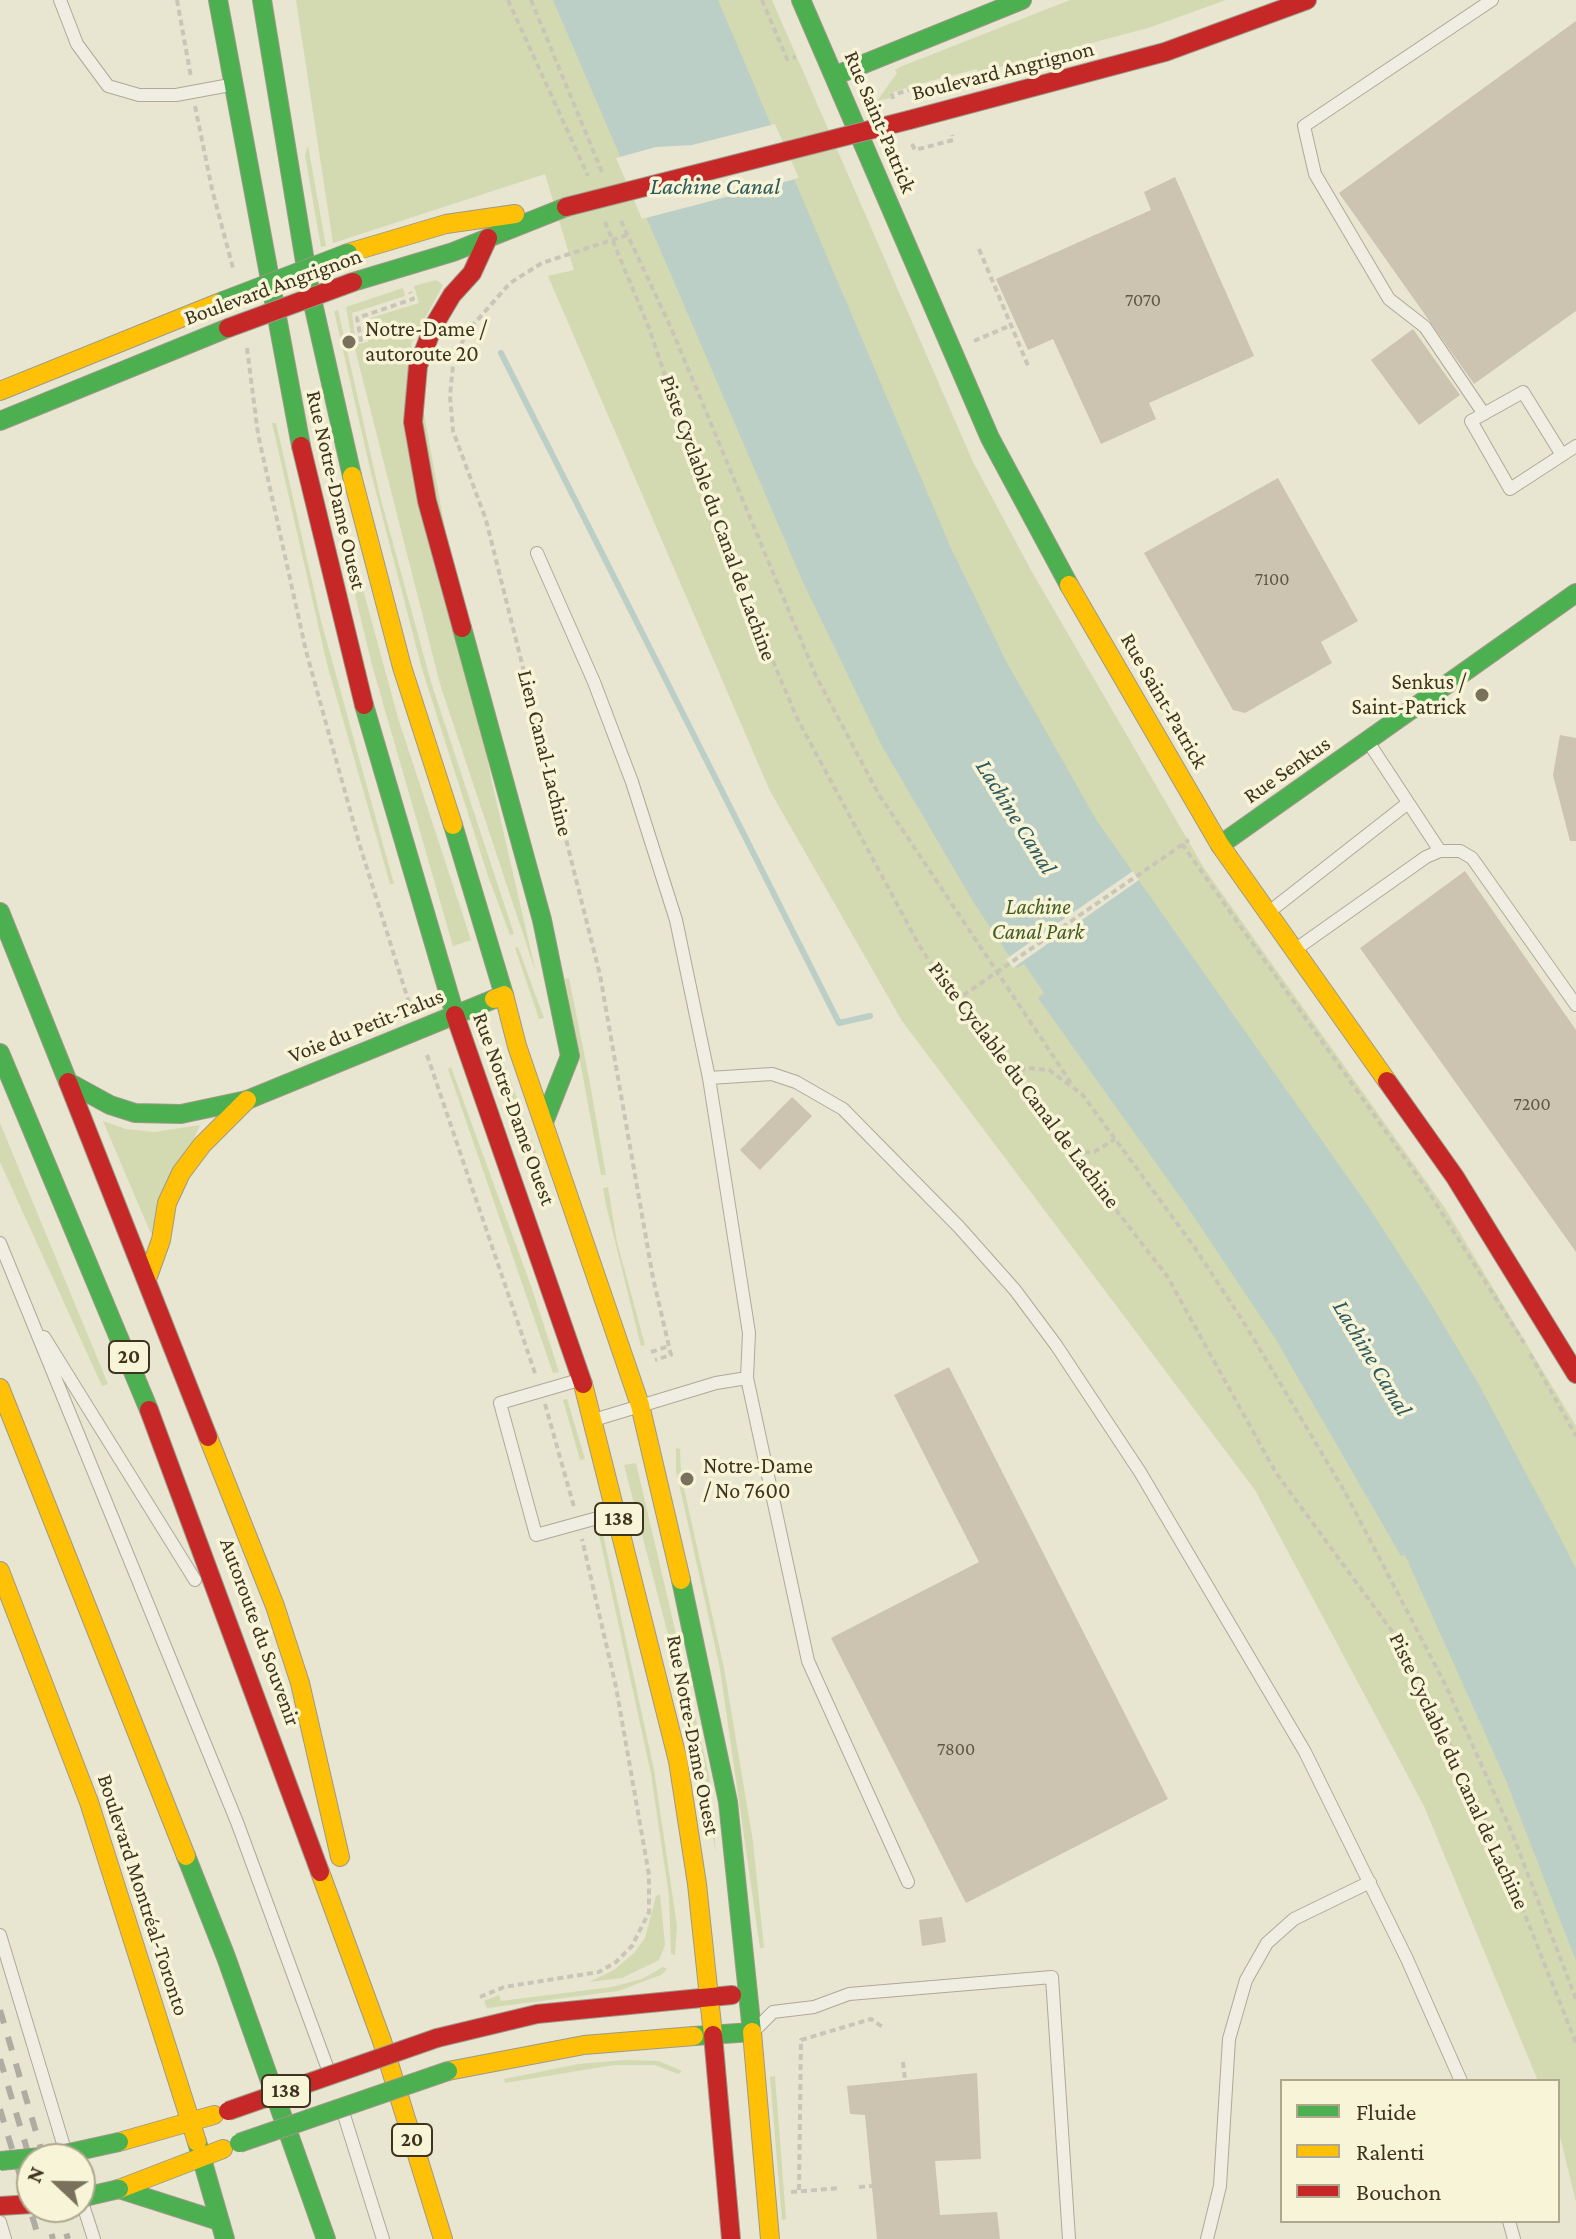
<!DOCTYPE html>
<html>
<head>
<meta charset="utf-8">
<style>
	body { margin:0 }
	#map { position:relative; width:1576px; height:2239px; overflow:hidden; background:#e8e5d0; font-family:"Crimson Pro",serif }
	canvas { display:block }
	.legend { position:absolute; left:1280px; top:2079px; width:280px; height:144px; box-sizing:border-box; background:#f8f4d7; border:2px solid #aea78d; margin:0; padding:10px 14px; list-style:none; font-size:24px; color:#3e331f }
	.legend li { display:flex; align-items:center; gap:16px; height:40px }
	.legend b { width:40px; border:2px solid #aea78d }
	.north { position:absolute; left:16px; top:2143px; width:80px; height:80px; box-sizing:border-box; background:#f8f4d7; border:2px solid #aea78d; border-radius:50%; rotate:292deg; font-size:22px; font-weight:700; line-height:32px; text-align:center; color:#3e331f }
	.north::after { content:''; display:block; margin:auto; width:28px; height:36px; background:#7a715d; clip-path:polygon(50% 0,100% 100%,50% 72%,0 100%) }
</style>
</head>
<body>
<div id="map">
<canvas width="1576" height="2239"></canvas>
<ul class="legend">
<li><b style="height:10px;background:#4caf50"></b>Fluide</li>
<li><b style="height:10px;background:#ffc107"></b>Ralenti</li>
<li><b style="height:10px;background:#c62828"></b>Bouchon</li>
</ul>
<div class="north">N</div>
</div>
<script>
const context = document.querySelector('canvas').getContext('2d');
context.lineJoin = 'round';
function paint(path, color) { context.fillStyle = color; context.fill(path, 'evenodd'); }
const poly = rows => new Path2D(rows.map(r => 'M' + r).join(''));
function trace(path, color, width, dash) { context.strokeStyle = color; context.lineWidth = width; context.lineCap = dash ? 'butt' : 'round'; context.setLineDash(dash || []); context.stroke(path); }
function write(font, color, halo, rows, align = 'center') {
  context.font = font + ' "Crimson Pro",serif'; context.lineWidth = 7; context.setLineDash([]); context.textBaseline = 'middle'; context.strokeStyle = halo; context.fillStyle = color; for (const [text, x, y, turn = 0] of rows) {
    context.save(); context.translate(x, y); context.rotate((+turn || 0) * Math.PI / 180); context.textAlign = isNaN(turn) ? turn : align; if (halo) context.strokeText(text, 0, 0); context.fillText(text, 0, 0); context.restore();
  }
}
paint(poly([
	[296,0,772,0,973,462,1032,572,1204,868,1445,1208,1576,1426,1576,2202,1558,2128,1558,2081,1538,2081,1424,1806,1255,1490,902,1021,770,791,548,276,574,270,545,174,333,243],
	[1070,0,1226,0,1148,28,978,73,977,69,930,81,890,93,890,98,877,101,897,73,895,70,900,67],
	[308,146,326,246,321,247,305,155],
	[436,280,443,285,411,344,491,778,536,973,440,684,354,345,368,342,364,320,419,303,414,286],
	[403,288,405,296,352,313,355,337,351,335,346,307],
	[338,310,380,496,431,682,514,934,510,935,488,876,422,669,371,473,334,311],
	[272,423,276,423,321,621,394,884,390,884,327,664],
	[331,472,398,718,471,940,453,946,372,665,326,474],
	[518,947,544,1018,539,1019,515,948],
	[569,978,589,1078,606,1175,601,1175,565,979],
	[500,1051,540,1163,535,1164,489,1056],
	[451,1067,531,1286,559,1372,553,1373,448,1069],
	[103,1121,126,1129,154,1132,200,1125,151,1234],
	[0,1123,108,1384,102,1386,0,1162],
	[608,1187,617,1242,645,1345,641,1346,606,1205,603,1188],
	[567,1399,585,1459,580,1460,563,1400],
	[676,1448,680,1449,681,1475,724,1668,753,1842,764,1948,760,1948,720,1669,676,1470],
	[636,1463,709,1775,716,1854,709,1815,711,1807,698,1750,624,1465],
	[603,1534,654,1770,677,1926,675,1955,671,1954,669,1896,651,1774,599,1535],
	[660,1894,665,1945,659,1960,622,1978,589,1982,614,1970,635,1952,645,1938,656,1896],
	[663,1967,667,1969,661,1975,618,1991,487,2008,484,2001,499,1995,501,2001,612,1987,642,1979],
	[625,2060,659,2061,682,2071,678,2074,655,2065,614,2065,505,2083,504,2079,579,2064],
	[775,2076,786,2219,782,2220,770,2077]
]), '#d3dab2');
paint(poly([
	[553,0,718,0,950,546,1006,661,1097,821,1368,1206,1428,1299,1477,1381,1562,1541,1576,1569,1576,1961,1505,1778,1405,1555,1401,1556,1275,1338,1186,1205,1038,998,1044,993,1024,964,1017,968,974,903,882,746,802,580]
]), '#bbcfc6');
paint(poly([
	[775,124,799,178,642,219,616,158,656,147,692,145],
	[1133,871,1139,880,1013,968,1006,959]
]), '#e8e5d0');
trace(poly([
	[501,353,839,1023,870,1016]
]), '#bbcfc6', 6);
paint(poly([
	[1576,21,1576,311,1474,384,1339,193],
	[1175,177,1254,356,1149,403,1156,419,1101,444,1053,339,1028,350,996,279,1151,210,1144,192],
	[1413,329,1460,395,1419,425,1371,360],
	[1278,478,1358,621,1321,642,1332,663,1245,713,1233,710,1144,553],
	[1560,735,1576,738,1576,841,1570,841,1553,775],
	[1465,871,1576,1030,1576,1252,1360,948],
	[792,1097,812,1116,760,1170,740,1150],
	[949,1367,1168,1799,966,1903,831,1638,979,1562,894,1395],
	[942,1917,946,1942,922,1946,919,1920],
	[977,2073,981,2159,935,2161,940,2215,997,2212,1000,2239,877,2239,865,2115,850,2114,847,2086]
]), '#ccc4b0');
const lane = poly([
	[60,0,77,44,108,86,139,95,176,95,230,85],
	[1484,414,1425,327,1389,299,1315,174,1304,126,1492,0],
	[1562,455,1523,392,1471,421,1510,489,1576,446],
	[537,553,594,682,632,782,676,920,709,1078,744,1301,749,1333,747,1378],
	[1369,743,1440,851],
	[1269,912,1408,803],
	[1296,949,1426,857,1440,851,1460,851,1472,858,1576,1005],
	[709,1078,772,1074,796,1082,843,1109,959,1227,1015,1290,1056,1345,1140,1472,1305,1752,1407,1959,1461,2081],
	[0,1243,237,1822,329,2072],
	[44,1337,195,1580],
	[579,1380,500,1403,536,1535,612,1514],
	[597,1419,716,1383,747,1378,808,1661,908,1882],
	[0,1935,65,2150],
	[758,2027,773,2012,814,2007,849,1994,1052,1977,1069,2239],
	[343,2112,383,2239],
	[82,2202,94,2239],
	[1509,2221,1514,2239],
	[0,2222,5,2239],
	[1207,2239,1220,2186,1229,2039,1246,1980,1267,1943,1294,1919,1370,1882]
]);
const fast = poly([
	[218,0,301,446],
	[262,0,309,286,352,476],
	[801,0,990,438,1069,585],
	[834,76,1022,0],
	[353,282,453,252,566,207],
	[0,421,228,328],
	[462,628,542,920,570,1056,544,1122],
	[364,705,455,1015],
	[453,825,504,995],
	[1220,845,1576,593],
	[0,912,68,1082],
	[0,1053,149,1410],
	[68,1082,110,1105,135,1113,181,1114,247,1100,494,999],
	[681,1580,728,1802,752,2032,694,2036],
	[186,1856,226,1957,326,2239],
	[197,2142,225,2239],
	[119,2189,219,2221]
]);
const slow = poly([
	[348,253,446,224,515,214],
	[0,391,223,301],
	[352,476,402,667,453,825],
	[1069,585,1220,845,1387,1081],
	[494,999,504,995,517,1046,640,1405,681,1580],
	[147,1279,161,1240,167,1203,181,1173,202,1145,247,1100],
	[583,1384,678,1761,697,1884,713,2035],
	[0,1388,186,1856],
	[208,1437,275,1606,300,1683,340,1857],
	[0,1571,89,1802,197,2142],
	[320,1872,382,2041,443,2239],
	[752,2032,770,2239],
	[448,2071,584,2045,694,2036],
	[119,2142,214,2115],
	[119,2189,223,2149]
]);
const jam = poly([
	[909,120,1165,52,1307,0],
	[301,446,364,705],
	[462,628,427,501,413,422,418,366,433,327,452,295,472,273,488,238],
	[455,1015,583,1384],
	[1387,1081,1455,1177,1576,1374],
	[68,1082,208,1437],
	[149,1410,320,1872],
	[713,2035,731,2239],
	[437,2038,537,2014,732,1995]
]);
trace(lane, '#aea998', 14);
trace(fast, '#9d9988', 20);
trace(slow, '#9d9988', 20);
trace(jam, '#9d9988', 20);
trace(poly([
	[177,0,191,77],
	[508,0,588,176],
	[531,0,602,172],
	[762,0,787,59,796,57],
	[893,99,892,95,927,85],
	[195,106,212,189,233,268],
	[912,144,915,150,953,140,952,135],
	[621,221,672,330,816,676,878,793,1071,1083],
	[605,222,649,328,716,527,797,718,919,945,955,1001,1167,1276,1276,1473,1403,1646,1492,1832,1576,2043],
	[627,235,542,263,510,283,466,333,453,365,450,396,453,431,486,520,600,975,653,1278,671,1355,655,1360],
	[979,249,1029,368],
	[974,341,1009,326],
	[349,342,361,340,357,318,413,299,410,292],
	[247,348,258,434,306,651,360,846,410,1006],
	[1182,844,1426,1188,1524,1343],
	[955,1001,1189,840],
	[427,1055,536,1376],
	[1011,1076,1026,1068,1049,1070,1082,1094,1193,1245,1246,1326,1345,1492,1446,1686,1512,1833,1576,1999],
	[1074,1153,1094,1152,1115,1139],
	[651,1352,669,1346],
	[1530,1354,1576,1436],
	[545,1404,574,1507],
	[480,1997,504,1987,599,1972,616,1962,632,1946,649,1912,649,1875,616,1687,582,1539],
	[903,2062,905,2080],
	[859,2187,872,2186],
	[799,2190,801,2040,871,2019,884,2028],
	[791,2192,840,2188]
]), '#c9c6b8', 4, [6, 4]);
trace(lane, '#f0eee2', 12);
trace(fast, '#4caf50', 18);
trace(slow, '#ffc107', 18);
trace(jam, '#c62828', 18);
trace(poly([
	[0,2010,44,2159],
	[0,2059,32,2166],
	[0,2109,39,2239],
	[44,2207,53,2239],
	[58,2207,68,2239]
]), '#afada2', 6, [14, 14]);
const fastBridge = poly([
	[223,301,348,253],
	[239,2143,448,2071],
	[0,2161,60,2155,119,2142],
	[80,2198,119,2189]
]);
const jamBridge = poly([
	[566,207,909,120],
	[228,328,353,282],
	[228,2111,437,2038],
	[0,2206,32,2204]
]);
trace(fastBridge, '#9d9988', 20, []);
trace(jamBridge, '#9d9988', 20, []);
trace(fastBridge, '#4caf50', 18);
trace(jamBridge, '#c62828', 18);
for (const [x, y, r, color] of [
	[349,342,8,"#7a715d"],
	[1482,695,8,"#7a715d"],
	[687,1479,8,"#7a715d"]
]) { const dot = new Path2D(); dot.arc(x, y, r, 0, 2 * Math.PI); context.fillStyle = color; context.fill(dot); trace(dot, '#f8f4d7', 3); }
write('18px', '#625743', null, [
	["7070",1143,300],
	["7100",1272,579],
	["7200",1532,1104],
	["7800",956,1749]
]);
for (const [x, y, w] of [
	[129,1357,40],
	[619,1519,48],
	[286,2091,48],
	[412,2140,40]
]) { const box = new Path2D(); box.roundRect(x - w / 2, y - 16, w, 32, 6); context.fillStyle = '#f8f4d7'; context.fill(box); trace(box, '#3e331f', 2); }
write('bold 20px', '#3e331f', null, [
	["20",129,1357],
	["138",619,1519],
	["138",286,2091],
	["20",412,2140]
]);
write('22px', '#3e331f', '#f8f4d7', [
	["Boulevard Angrignon",1003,71,-14],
	["Rue Saint-Patrick",880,122,67],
	["Boulevard Angrignon",273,287,-20],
	["Rue Notre-Dame Ouest",336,490,77],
	["Piste Cyclable du Canal de Lachine",718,518,70],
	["Rue Saint-Patrick",1164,701,60],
	["Lien Canal-Lachine",545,753,76],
	["Rue Senkus",1287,770,-35],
	["Voie du Petit-Talus",366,1026,-22],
	["Piste Cyclable du Canal de Lachine",1024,1085,53],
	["Rue Notre-Dame Ouest",514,1109,70],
	["Autoroute du Souvenir",260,1632,70],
	["Rue Notre-Dame Ouest",693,1735,79],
	["Piste Cyclable du Canal de Lachine",1459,1771,65],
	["Boulevard Montréal-Toronto",143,1895,72]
]);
write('22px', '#3e331f', '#f8f4d7', [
	["Notre-Dame /",365,329],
	["autoroute 20",365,354],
	["Senkus /",1466,682,"right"],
	["Saint-Patrick",1466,707,"right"],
	["Notre-Dame",703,1466],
	["/ No 7600",703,1491]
], 'left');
write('italic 22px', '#445c24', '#f8f4d7', [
	["Lachine",1038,907],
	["Canal Park",1038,932]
]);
write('italic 24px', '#2d5a5f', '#f8f4d7', [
	["Lachine Canal",715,187],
	["Lachine Canal",1016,817,58],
	["Lachine Canal",1372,1358,59]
]);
</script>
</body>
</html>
